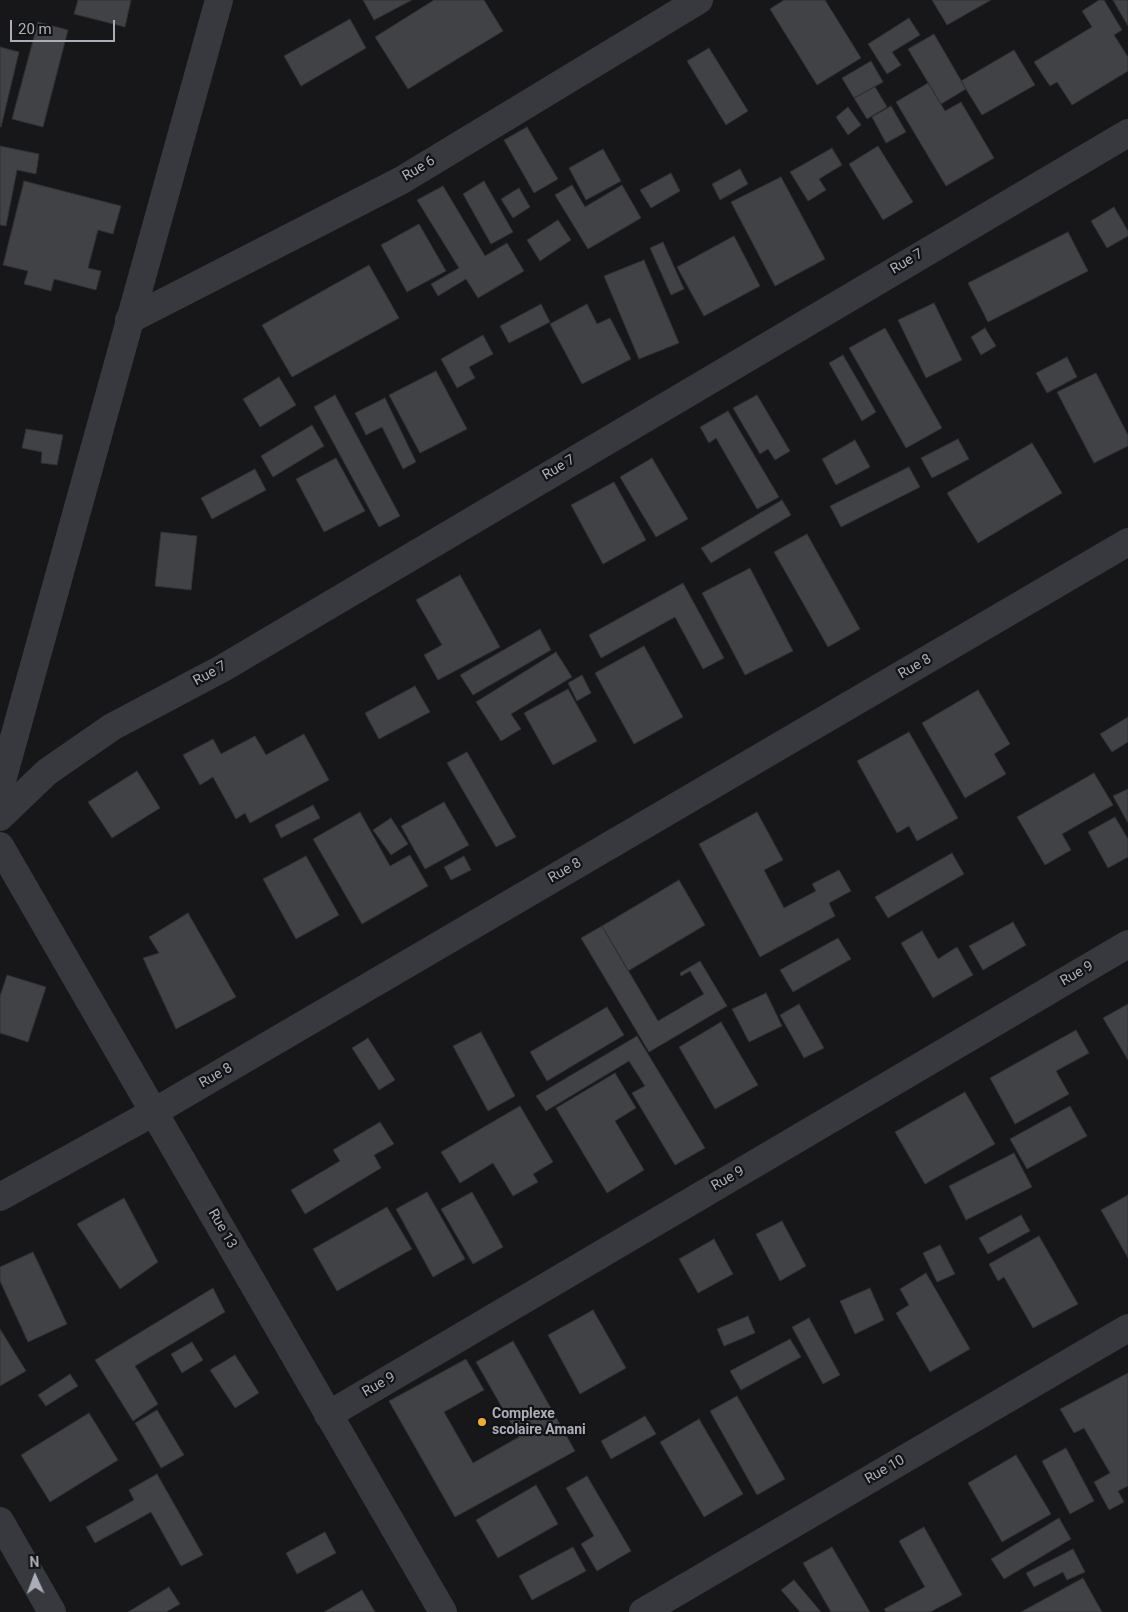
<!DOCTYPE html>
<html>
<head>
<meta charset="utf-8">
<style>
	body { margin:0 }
	#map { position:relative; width:1128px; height:1612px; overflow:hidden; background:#171719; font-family:Roboto,sans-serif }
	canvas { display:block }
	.north { position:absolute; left:10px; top:1552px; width:50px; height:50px; -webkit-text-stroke:4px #121214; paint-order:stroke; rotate:358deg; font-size:14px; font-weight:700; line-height:20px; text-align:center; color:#a9aeb8 }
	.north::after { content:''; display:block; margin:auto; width:18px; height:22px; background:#a9aeb8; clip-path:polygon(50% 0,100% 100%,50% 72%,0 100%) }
	.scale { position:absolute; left:10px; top:20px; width:105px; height:22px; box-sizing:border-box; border:2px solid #a9aeb8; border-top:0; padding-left:6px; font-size:15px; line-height:18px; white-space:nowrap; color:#a9aeb8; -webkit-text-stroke:4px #121214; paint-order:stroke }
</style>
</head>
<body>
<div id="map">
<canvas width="1128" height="1612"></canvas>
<div class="north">N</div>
<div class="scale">20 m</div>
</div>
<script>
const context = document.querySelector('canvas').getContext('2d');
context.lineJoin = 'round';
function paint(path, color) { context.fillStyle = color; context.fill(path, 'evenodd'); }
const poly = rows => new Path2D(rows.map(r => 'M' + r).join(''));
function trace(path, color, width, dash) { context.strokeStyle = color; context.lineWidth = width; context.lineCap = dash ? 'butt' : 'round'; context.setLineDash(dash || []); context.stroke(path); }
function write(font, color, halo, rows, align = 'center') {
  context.font = font + ' Roboto,sans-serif'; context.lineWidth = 4.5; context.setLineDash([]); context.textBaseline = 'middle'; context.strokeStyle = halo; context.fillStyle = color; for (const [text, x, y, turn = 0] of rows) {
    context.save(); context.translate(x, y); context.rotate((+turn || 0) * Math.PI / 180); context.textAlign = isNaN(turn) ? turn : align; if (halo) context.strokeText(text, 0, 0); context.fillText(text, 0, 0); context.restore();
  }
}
const building = poly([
	[78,0,131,0,125,27,74,14,78,0],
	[363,0,412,0,374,20,363,0],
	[434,0,484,0,503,31,408,89,375,37,434,0],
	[784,0,825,0,861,58,817,85,770,9,784,0],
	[932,0,991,0,947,25,932,0],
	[1099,0,1104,0,1122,30,1114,35,1128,57,1128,71,1072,105,1057,82,1050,86,1034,62,1092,27,1082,11,1099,0],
	[1113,0,1128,0,1128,26,1118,9,1113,0],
	[909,18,920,35,892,52,901,65,887,74,868,44,909,18],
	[350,19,366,48,301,86,284,56,350,19],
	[38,22,68,30,43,127,12,119,38,22],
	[934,34,966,89,941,104,908,49,934,34],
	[0,47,19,52,1,127,0,127,0,47],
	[709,48,748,111,726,125,687,61,709,48],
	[1014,50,1035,85,982,115,961,81,1014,50],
	[871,61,883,82,854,98,842,78,871,61],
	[928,83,945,111,961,102,994,158,946,186,896,102,928,83],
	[875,87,887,107,867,119,854,98,875,87],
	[891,106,906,132,886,143,872,117,891,106],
	[848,107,861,125,848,135,836,117,848,107],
	[527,127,558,179,534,193,504,140,527,127],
	[0,146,39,154,36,174,17,170,6,226,0,225,0,146],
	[878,146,913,202,883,220,849,164,878,146],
	[832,148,842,165,819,179,826,190,808,201,790,172,832,148],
	[603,149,621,181,586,200,569,168,603,149],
	[740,169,748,184,720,200,712,184,740,169],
	[671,173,680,191,651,208,640,190,671,173],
	[781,177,825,259,775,286,731,202,781,177],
	[24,181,121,206,113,234,98,230,88,268,101,271,96,290,54,279,51,291,24,284,28,271,3,265,24,181],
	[484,181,513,232,491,244,463,194,484,181],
	[572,185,585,207,622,185,641,218,588,249,555,195,572,185],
	[443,186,485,256,507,243,524,271,478,298,466,279,438,296,431,284,459,268,417,200,443,186],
	[519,188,530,207,513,218,501,199,519,188],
	[1114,207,1128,231,1128,236,1107,248,1091,221,1114,207],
	[558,220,571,240,540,261,527,240,558,220],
	[419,224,446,271,407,292,381,245,419,224],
	[1068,232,1088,271,988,322,968,283,1068,232],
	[734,236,760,286,704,316,677,267,734,236],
	[663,242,684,289,671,295,650,248,663,242],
	[644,260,679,343,639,359,604,276,644,260],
	[369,265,399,318,292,377,262,325,369,265],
	[934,303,962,360,926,378,898,320,934,303],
	[541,304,550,322,509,343,500,326,541,304],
	[587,304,597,324,610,318,631,359,582,384,550,324,587,304],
	[885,328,942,428,906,448,849,348,885,328],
	[985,328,996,346,981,355,971,337,985,328],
	[483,335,493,354,469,367,475,378,457,388,441,359,483,335],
	[843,355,876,412,862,421,829,363,843,355],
	[1067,357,1077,377,1047,393,1036,373,1067,357],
	[436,371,467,429,420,453,389,395,436,371],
	[1096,373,1128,435,1128,446,1094,463,1057,392,1096,373],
	[279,377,296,405,260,427,243,399,279,377],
	[335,395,400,516,379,527,314,407,335,395],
	[757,395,790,451,775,460,768,449,760,454,733,408,757,395],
	[385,398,416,462,403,469,382,427,366,435,355,413,385,398],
	[728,411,779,497,757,509,716,438,709,443,700,427,728,411],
	[312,425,324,446,273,477,261,456,312,425],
	[26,429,63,435,57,465,41,463,42,452,22,448,26,429],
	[958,439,969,459,932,478,921,458,958,439],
	[855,440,870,467,836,485,822,459,855,440],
	[1032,443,1062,493,978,543,947,493,1032,443],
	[336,458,365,511,324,532,296,479,336,458],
	[652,458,688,519,656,537,620,477,652,458],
	[909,467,920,487,841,527,830,506,909,467],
	[255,469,266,490,212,519,201,498,255,469],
	[614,482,646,540,603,564,571,505,614,482],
	[782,500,791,515,711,563,701,548,782,500],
	[161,532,197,536,191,590,155,586,161,532],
	[807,534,860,629,828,647,774,552,807,534],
	[750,568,793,651,745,675,702,593,750,568],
	[460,575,500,647,438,680,424,655,442,645,416,600,460,575],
	[683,583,724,658,703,669,675,617,601,658,589,635,683,583],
	[540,629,551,650,473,695,460,675,540,629],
	[644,646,683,717,634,744,595,673,644,646],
	[556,652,572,677,511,714,521,729,501,741,476,702,556,652],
	[582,675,591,693,577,701,568,683,582,675],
	[415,686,430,712,379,739,365,713,415,686],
	[568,689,597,741,553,765,524,713,568,689],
	[978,690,1010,744,994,754,1006,774,965,798,922,723,978,690],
	[1128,717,1128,742,1112,752,1100,734,1128,717],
	[909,732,958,818,917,841,909,826,897,833,857,761,909,732],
	[304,734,329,780,250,823,245,813,236,819,213,777,200,785,183,755,213,739,221,754,255,736,266,755,304,734],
	[467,752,516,837,496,847,447,763,467,752],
	[137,771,160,808,112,838,88,802,137,771],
	[1094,773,1113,805,1062,834,1071,850,1045,865,1017,817,1094,773],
	[1128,789,1128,823,1113,796,1128,789],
	[444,802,469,845,425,869,401,826,444,802],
	[313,805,320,818,281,838,275,825,313,805],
	[360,812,390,866,410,855,428,886,362,924,313,839,360,812],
	[757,812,783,860,764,870,784,908,816,891,812,884,839,870,851,891,829,903,835,916,760,957,699,844,757,812],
	[1115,817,1128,839,1128,857,1108,868,1088,832,1115,817],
	[391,818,408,844,391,855,373,830,391,818],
	[952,853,964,874,888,918,875,897,952,853],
	[306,856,339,915,296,939,263,879,306,856],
	[464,856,471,870,451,880,444,867,464,856],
	[679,880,705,925,628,971,602,926,679,880],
	[188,913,236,997,176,1029,143,958,159,953,149,937,188,913],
	[1013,922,1026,945,983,970,969,946,1013,922],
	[602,926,658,1021,704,994,690,971,681,976,680,973,700,961,727,1006,649,1052,581,938,602,926],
	[922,931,938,959,957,947,973,975,933,998,901,943,922,931],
	[838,938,851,959,793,992,780,970,838,938],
	[7,975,46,987,28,1042,0,1033,0,996,7,975],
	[766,993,782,1026,749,1042,732,1009,766,993],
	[799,1004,824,1048,804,1058,780,1015,799,1004],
	[1128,1004,1128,1060,1103,1018,1128,1004],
	[607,1007,624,1035,547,1081,530,1052,607,1007],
	[721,1022,758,1085,715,1109,679,1047,721,1022],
	[1076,1030,1089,1053,1056,1071,1069,1094,1015,1124,990,1078,1076,1030],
	[481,1032,515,1096,488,1111,453,1046,481,1032],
	[637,1036,705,1148,675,1165,632,1093,645,1086,629,1061,546,1111,536,1096,637,1036],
	[368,1038,395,1080,379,1090,352,1048,368,1038],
	[615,1073,636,1108,615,1121,644,1170,607,1193,556,1108,615,1073],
	[965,1092,995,1144,925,1184,895,1132,965,1092],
	[520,1106,553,1162,533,1174,538,1182,513,1196,493,1163,460,1183,441,1152,520,1106],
	[1070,1106,1087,1136,1027,1169,1010,1139,1070,1106],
	[380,1122,394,1144,374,1155,381,1168,305,1214,291,1190,340,1161,333,1150,380,1122],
	[1014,1153,1032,1187,966,1220,949,1186,1014,1153],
	[427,1192,465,1259,433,1277,396,1209,427,1192],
	[472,1192,503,1247,473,1264,441,1209,472,1192],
	[1128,1195,1128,1258,1101,1210,1128,1195],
	[124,1198,158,1262,120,1289,77,1224,124,1198],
	[387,1207,412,1249,337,1291,313,1249,387,1207],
	[1021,1215,1030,1231,988,1254,979,1238,1021,1215],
	[782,1221,806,1266,780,1281,756,1234,782,1221],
	[1039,1236,1078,1304,1033,1328,1004,1277,998,1281,989,1264,1039,1236],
	[714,1239,733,1274,698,1293,679,1259,714,1239],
	[940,1245,955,1274,937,1282,923,1253,940,1245],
	[33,1252,67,1324,28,1342,0,1281,0,1267,33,1252],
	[926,1273,970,1349,930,1372,896,1313,909,1305,900,1289,926,1273],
	[213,1288,225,1312,135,1366,158,1404,133,1421,95,1360,213,1288],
	[870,1288,884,1320,855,1334,840,1301,870,1288],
	[593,1310,626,1368,580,1394,548,1335,593,1310],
	[748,1316,755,1333,724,1346,717,1329,748,1316],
	[809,1318,840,1375,823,1384,792,1327,809,1318],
	[0,1329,26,1371,0,1386,0,1329],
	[790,1339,801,1357,741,1390,730,1371,790,1339],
	[513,1341,575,1451,455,1517,389,1401,466,1359,484,1390,444,1412,473,1463,519,1437,476,1362,513,1341],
	[192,1342,203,1360,182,1373,171,1354,192,1342],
	[235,1355,259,1393,235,1408,210,1370,235,1355],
	[1128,1373,1128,1486,1118,1491,1124,1502,1109,1510,1094,1482,1110,1473,1084,1428,1074,1433,1060,1409,1128,1373],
	[70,1374,78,1386,46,1406,38,1395,70,1374],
	[737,1396,785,1479,757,1495,710,1411,737,1396],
	[157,1410,184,1455,161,1468,135,1423,157,1410],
	[89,1413,118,1460,50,1502,21,1455,89,1413],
	[645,1416,656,1434,611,1459,601,1441,645,1416],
	[699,1419,743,1494,704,1517,660,1442,699,1419],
	[1066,1448,1094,1501,1070,1514,1042,1461,1066,1448],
	[1016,1455,1051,1514,1002,1542,968,1483,1016,1455],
	[157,1474,203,1555,181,1566,151,1512,95,1543,86,1527,134,1500,129,1490,157,1474],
	[587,1476,631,1551,597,1571,581,1544,594,1536,566,1488,587,1476],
	[536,1485,558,1524,498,1558,476,1520,536,1485],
	[1059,1518,1071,1539,1004,1579,991,1559,1059,1518],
	[924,1527,962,1595,930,1612,886,1612,884,1609,925,1587,899,1541,924,1527],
	[325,1532,336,1553,297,1574,286,1553,325,1532],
	[573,1547,586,1571,532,1600,519,1576,573,1547],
	[832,1547,870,1612,831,1612,803,1563,832,1547],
	[1073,1549,1085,1572,1067,1580,1063,1572,1034,1587,1026,1573,1073,1549],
	[1083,1578,1102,1612,1021,1612,1083,1578],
	[794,1580,821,1612,800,1612,781,1590,794,1580],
	[169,1587,180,1604,166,1612,128,1612,169,1587],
	[362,1590,375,1612,324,1612,362,1590]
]);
paint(building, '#414246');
trace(building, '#313135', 1);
trace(poly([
	[129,320,402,180,699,0],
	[0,788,219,0],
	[0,817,47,772,112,727,223,668,1128,133],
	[0,846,443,1612],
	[0,1197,154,1112,1128,542],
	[328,1415,1128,944],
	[0,1521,52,1612],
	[643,1612,1128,1328]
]), '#38393e', 28);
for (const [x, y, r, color] of [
	[482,1422,5,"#edad3a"]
]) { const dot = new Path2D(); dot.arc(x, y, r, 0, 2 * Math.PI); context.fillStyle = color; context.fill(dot); trace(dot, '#121214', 2); }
write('14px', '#a9aeb8', '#121214', [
	["Rue 6",419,169,-31],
	["Rue 7",907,262,-31],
	["Rue 7",559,468,-31],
	["Rue 8",915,667,-30],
	["Rue 7",210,674,-29],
	["Rue 8",565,871,-30],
	["Rue 9",1077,974,-30],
	["Rue 8",216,1076,-30],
	["Rue 9",728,1179,-30],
	["Rue 13",222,1229,60],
	["Rue 9",379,1385,-30],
	["Rue 10",885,1470,-30]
]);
write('bold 14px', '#a9aeb8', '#121214', [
	["Complexe",492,1414],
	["scolaire Amani",492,1430]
], 'left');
</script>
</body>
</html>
